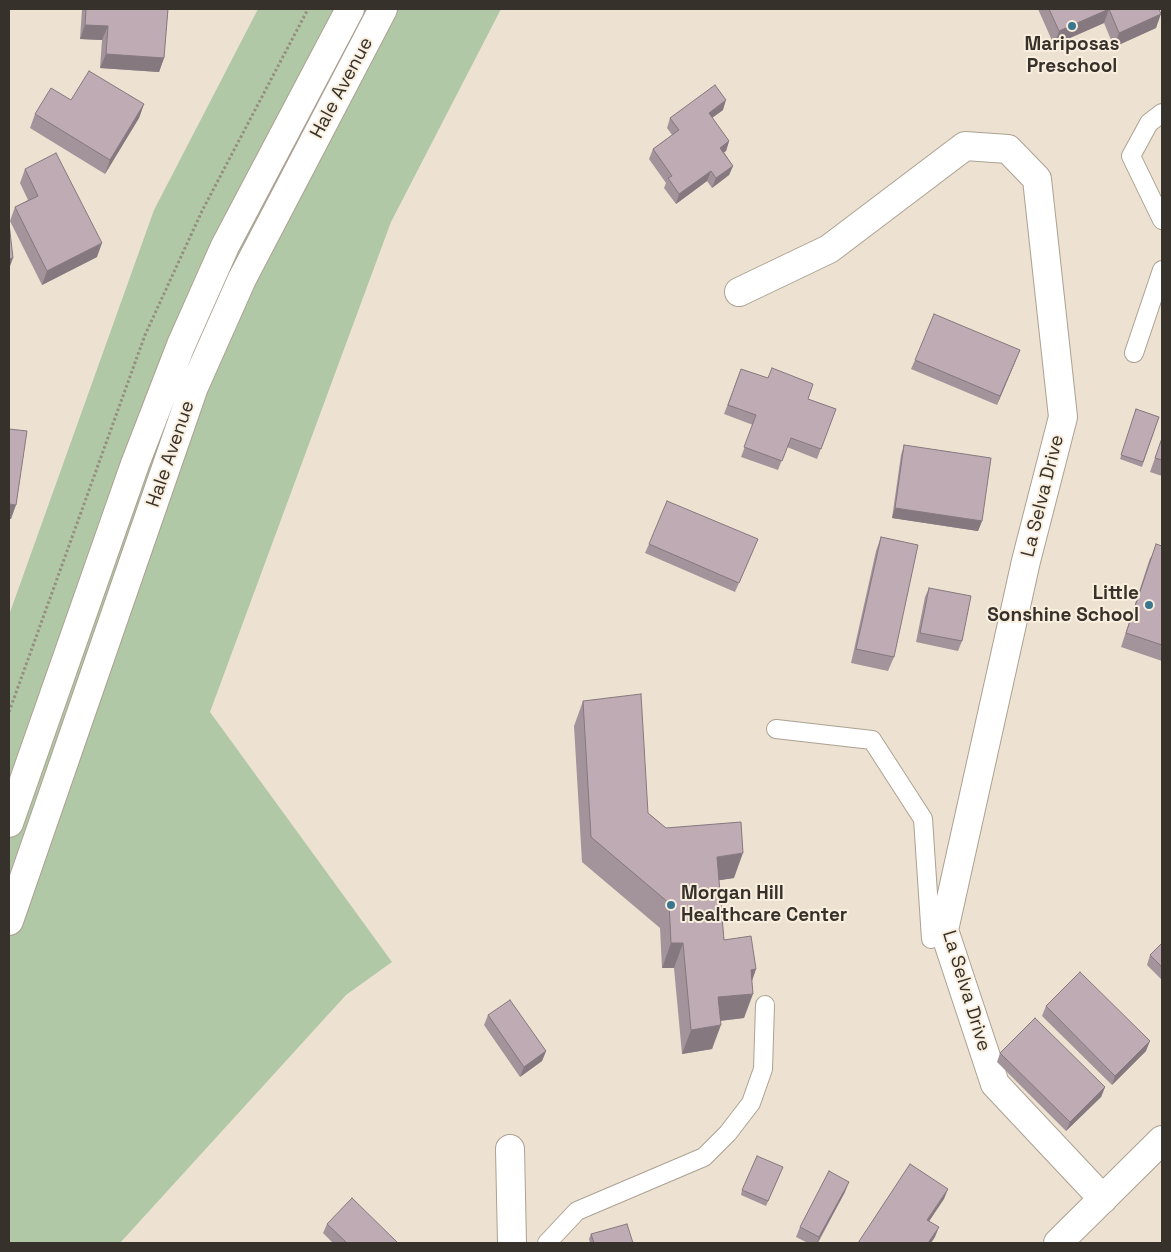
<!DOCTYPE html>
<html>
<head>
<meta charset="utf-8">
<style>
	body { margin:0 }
	#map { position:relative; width:1171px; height:1252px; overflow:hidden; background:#ede2d1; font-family:"Space Grotesk",sans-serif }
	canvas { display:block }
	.frame { position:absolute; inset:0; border:10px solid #36322b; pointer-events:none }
</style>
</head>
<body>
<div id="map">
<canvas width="1171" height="1252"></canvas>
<div class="frame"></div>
</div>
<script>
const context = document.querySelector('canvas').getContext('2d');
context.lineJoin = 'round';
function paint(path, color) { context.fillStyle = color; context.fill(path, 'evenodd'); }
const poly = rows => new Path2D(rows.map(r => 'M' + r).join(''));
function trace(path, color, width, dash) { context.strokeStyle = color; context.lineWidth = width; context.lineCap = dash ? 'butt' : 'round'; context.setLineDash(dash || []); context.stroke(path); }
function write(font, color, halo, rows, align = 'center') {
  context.font = font + ' "Space Grotesk",sans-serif'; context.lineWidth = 4; context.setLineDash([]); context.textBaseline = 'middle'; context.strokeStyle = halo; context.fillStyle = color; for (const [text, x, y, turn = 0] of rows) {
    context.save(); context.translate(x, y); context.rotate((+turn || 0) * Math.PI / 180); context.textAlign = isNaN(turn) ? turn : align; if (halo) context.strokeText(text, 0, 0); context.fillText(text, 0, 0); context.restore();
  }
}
paint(poly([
	[258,9,501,9,391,222,210,712,392,962,346,995,120,1243,9,1243,9,615,154,210]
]), '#b1c8a6');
const lane = poly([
	[1162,113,1149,123,1131,156,1162,220],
	[1134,353,1162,270],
	[776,729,872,740,923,819,931,939],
	[547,1243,577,1211,704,1157,728,1133,751,1103,763,1069,765,1005]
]);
const street = poly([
	[739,292,829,249,965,146,1008,149,1037,179,1063,417,1026,561,944,930,995,1084,1103,1199],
	[510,1149,512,1243],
	[1058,1243,1162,1140]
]);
const secondary = poly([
	[9,823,135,464,181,345,225,246,350,9],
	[9,921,194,387,242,279,383,9]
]);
trace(lane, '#aca192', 20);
trace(street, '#aca192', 30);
trace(secondary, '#aca192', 30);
trace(poly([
	[9,712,145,335,202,211,308,9]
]), '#958e81', 3, [2.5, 2.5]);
trace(lane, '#fff', 18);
trace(street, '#fff', 28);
trace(secondary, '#fff', 28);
paint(poly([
	[82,9,168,9,164,58,159,72,100,68,102,40,80,39],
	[1038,9,1159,9,1156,28,1114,47,1104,23,1054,45],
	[71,100,144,104,139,118,105,174,30,128,35,114],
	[723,110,712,118,729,141,726,151,724,152,733,166,729,175,712,188,707,181,676,204,664,188,666,183,649,159,653,149,672,135,667,128,670,118],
	[25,169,97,257,42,285,10,221,15,207,28,200,20,183],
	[915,360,1016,360,997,405,911,369],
	[741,369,808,399,836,409,817,459,787,447,778,470,741,457,753,425,724,414],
	[1136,409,1159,417,1142,467,1120,459],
	[1162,438,1162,476,1150,472],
	[904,445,982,521,978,531,892,518,901,455],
	[881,537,894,657,888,671,851,663,876,551],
	[758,539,735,592,645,553,649,544],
	[1162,547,1162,661,1121,647,1150,558],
	[929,588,962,641,958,651,916,642,925,597],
	[583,701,648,813,666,828,734,878,719,880,724,940,756,969,752,981,744,1018,720,1021,712,1049,682,1054,674,968,662,968,660,928,582,862,574,726],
	[1162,943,1162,980,1147,965,1150,955],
	[1046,1006,1146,1051,1112,1085,1042,1016],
	[488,1015,546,1051,542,1061,520,1077,484,1025],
	[1000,1053,1105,1087,1101,1097,1066,1131,997,1062],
	[781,1172,766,1206,741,1195,742,1190],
	[845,1192,818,1243,808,1243,796,1237,800,1227],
	[327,1224,398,1243,333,1243,323,1233],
	[591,1234,633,1243,590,1243,589,1239]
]), '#a3939b');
paint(poly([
	[1109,9,1104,23,1054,45,1059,31],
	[1161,14,1156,28,1114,47,1119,33],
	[85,25,108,26,102,40,80,39],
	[106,54,164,58,159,72,100,68],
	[726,100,723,110,705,123,709,113],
	[144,104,139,118,105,174,110,160],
	[729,141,726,151,717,157,720,148],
	[733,166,729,175,712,188,716,178],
	[711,171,707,181,676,204,679,194],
	[102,243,97,257,42,285,47,271],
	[13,258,9,269,9,259],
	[1020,350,1016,360,997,405,1000,396],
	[9,504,16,505,11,519,9,519],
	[895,508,982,521,978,531,892,518],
	[743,853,734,878,708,882,717,857],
	[671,943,683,943,674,968,662,968],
	[756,969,747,994,751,970],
	[753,994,744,1018,709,1022,718,997],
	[721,1025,712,1049,682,1054,691,1030],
	[1150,1041,1146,1051,1112,1085,1115,1076],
	[546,1051,542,1061,520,1077,524,1067],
	[1105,1087,1101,1097,1066,1131,1070,1122],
	[849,1182,845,1192,817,1243,819,1237],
	[948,1189,944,1199,924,1229,927,1220],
	[939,1227,935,1237,931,1243,928,1243]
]), '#85787e');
const building = poly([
	[86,9,168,9,164,58,106,54,108,26,85,25,86,9],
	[1049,9,1159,9,1161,14,1119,33,1109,9,1059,31,1049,9],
	[89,71,144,104,110,160,35,114,51,88,71,100,89,71],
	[715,85,726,100,709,113,729,141,720,148,733,166,716,178,711,171,679,194,668,178,672,176,653,149,679,130,670,118,715,85],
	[56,153,102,243,47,271,15,207,38,196,25,169,56,153],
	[9,223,13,258,9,259,9,223],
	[934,314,1020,350,1000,396,915,360,934,314],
	[772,368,813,384,808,399,836,409,821,449,791,438,782,461,744,447,756,415,728,405,741,369,768,378,772,368],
	[1136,409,1159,417,1143,462,1121,455,1136,409],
	[9,429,27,431,16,505,9,504,9,429],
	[1162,438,1162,460,1155,458,1162,438],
	[904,445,991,458,982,521,895,508,904,445],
	[667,501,758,539,739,583,649,544,667,501],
	[881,537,918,545,894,657,856,649,881,537],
	[1156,544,1162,546,1162,645,1126,633,1156,544],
	[929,588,971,596,962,641,920,633,929,588],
	[641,694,648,813,666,828,741,822,743,853,717,857,724,940,751,936,756,969,751,970,753,994,718,997,721,1025,691,1030,683,943,671,943,669,903,591,837,583,701,641,694],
	[1162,943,1162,967,1150,955,1162,943],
	[1080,972,1150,1041,1115,1076,1046,1006,1080,972],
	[510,1000,546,1051,524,1067,488,1015,510,1000],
	[1035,1018,1105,1087,1070,1122,1000,1053,1035,1018],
	[757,1156,783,1167,768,1201,742,1190,757,1156],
	[910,1164,948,1189,927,1220,939,1227,928,1243,858,1243,910,1164],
	[829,1171,849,1182,819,1237,800,1227,829,1171],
	[352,1198,398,1243,347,1243,327,1224,352,1198],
	[627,1224,633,1243,594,1243,591,1234,627,1224]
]);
paint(building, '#beabb4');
trace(building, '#85787e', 1);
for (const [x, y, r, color] of [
	[1072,26,5,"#3a778e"],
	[1149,605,5,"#3a778e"],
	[671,905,5,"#3a778e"]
]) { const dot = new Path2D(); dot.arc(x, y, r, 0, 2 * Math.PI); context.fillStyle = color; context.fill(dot); trace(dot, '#faefde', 2); }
write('bold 19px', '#36322b', '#faefde', [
	["Mariposas",1072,45],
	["Preschool",1072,67],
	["Little",1139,594,"right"],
	["Sonshine School",1139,616,"right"],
	["Morgan Hill",681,894,"left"],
	["Healthcare Center",681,916,"left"]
]);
write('19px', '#36322b', '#faefde', [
	["Hale Avenue",342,88,-62],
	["Hale Avenue",171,454,-71],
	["La Selva Drive",1043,496,-76],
	["La Selva Drive",966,991,73]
]);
</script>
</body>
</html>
